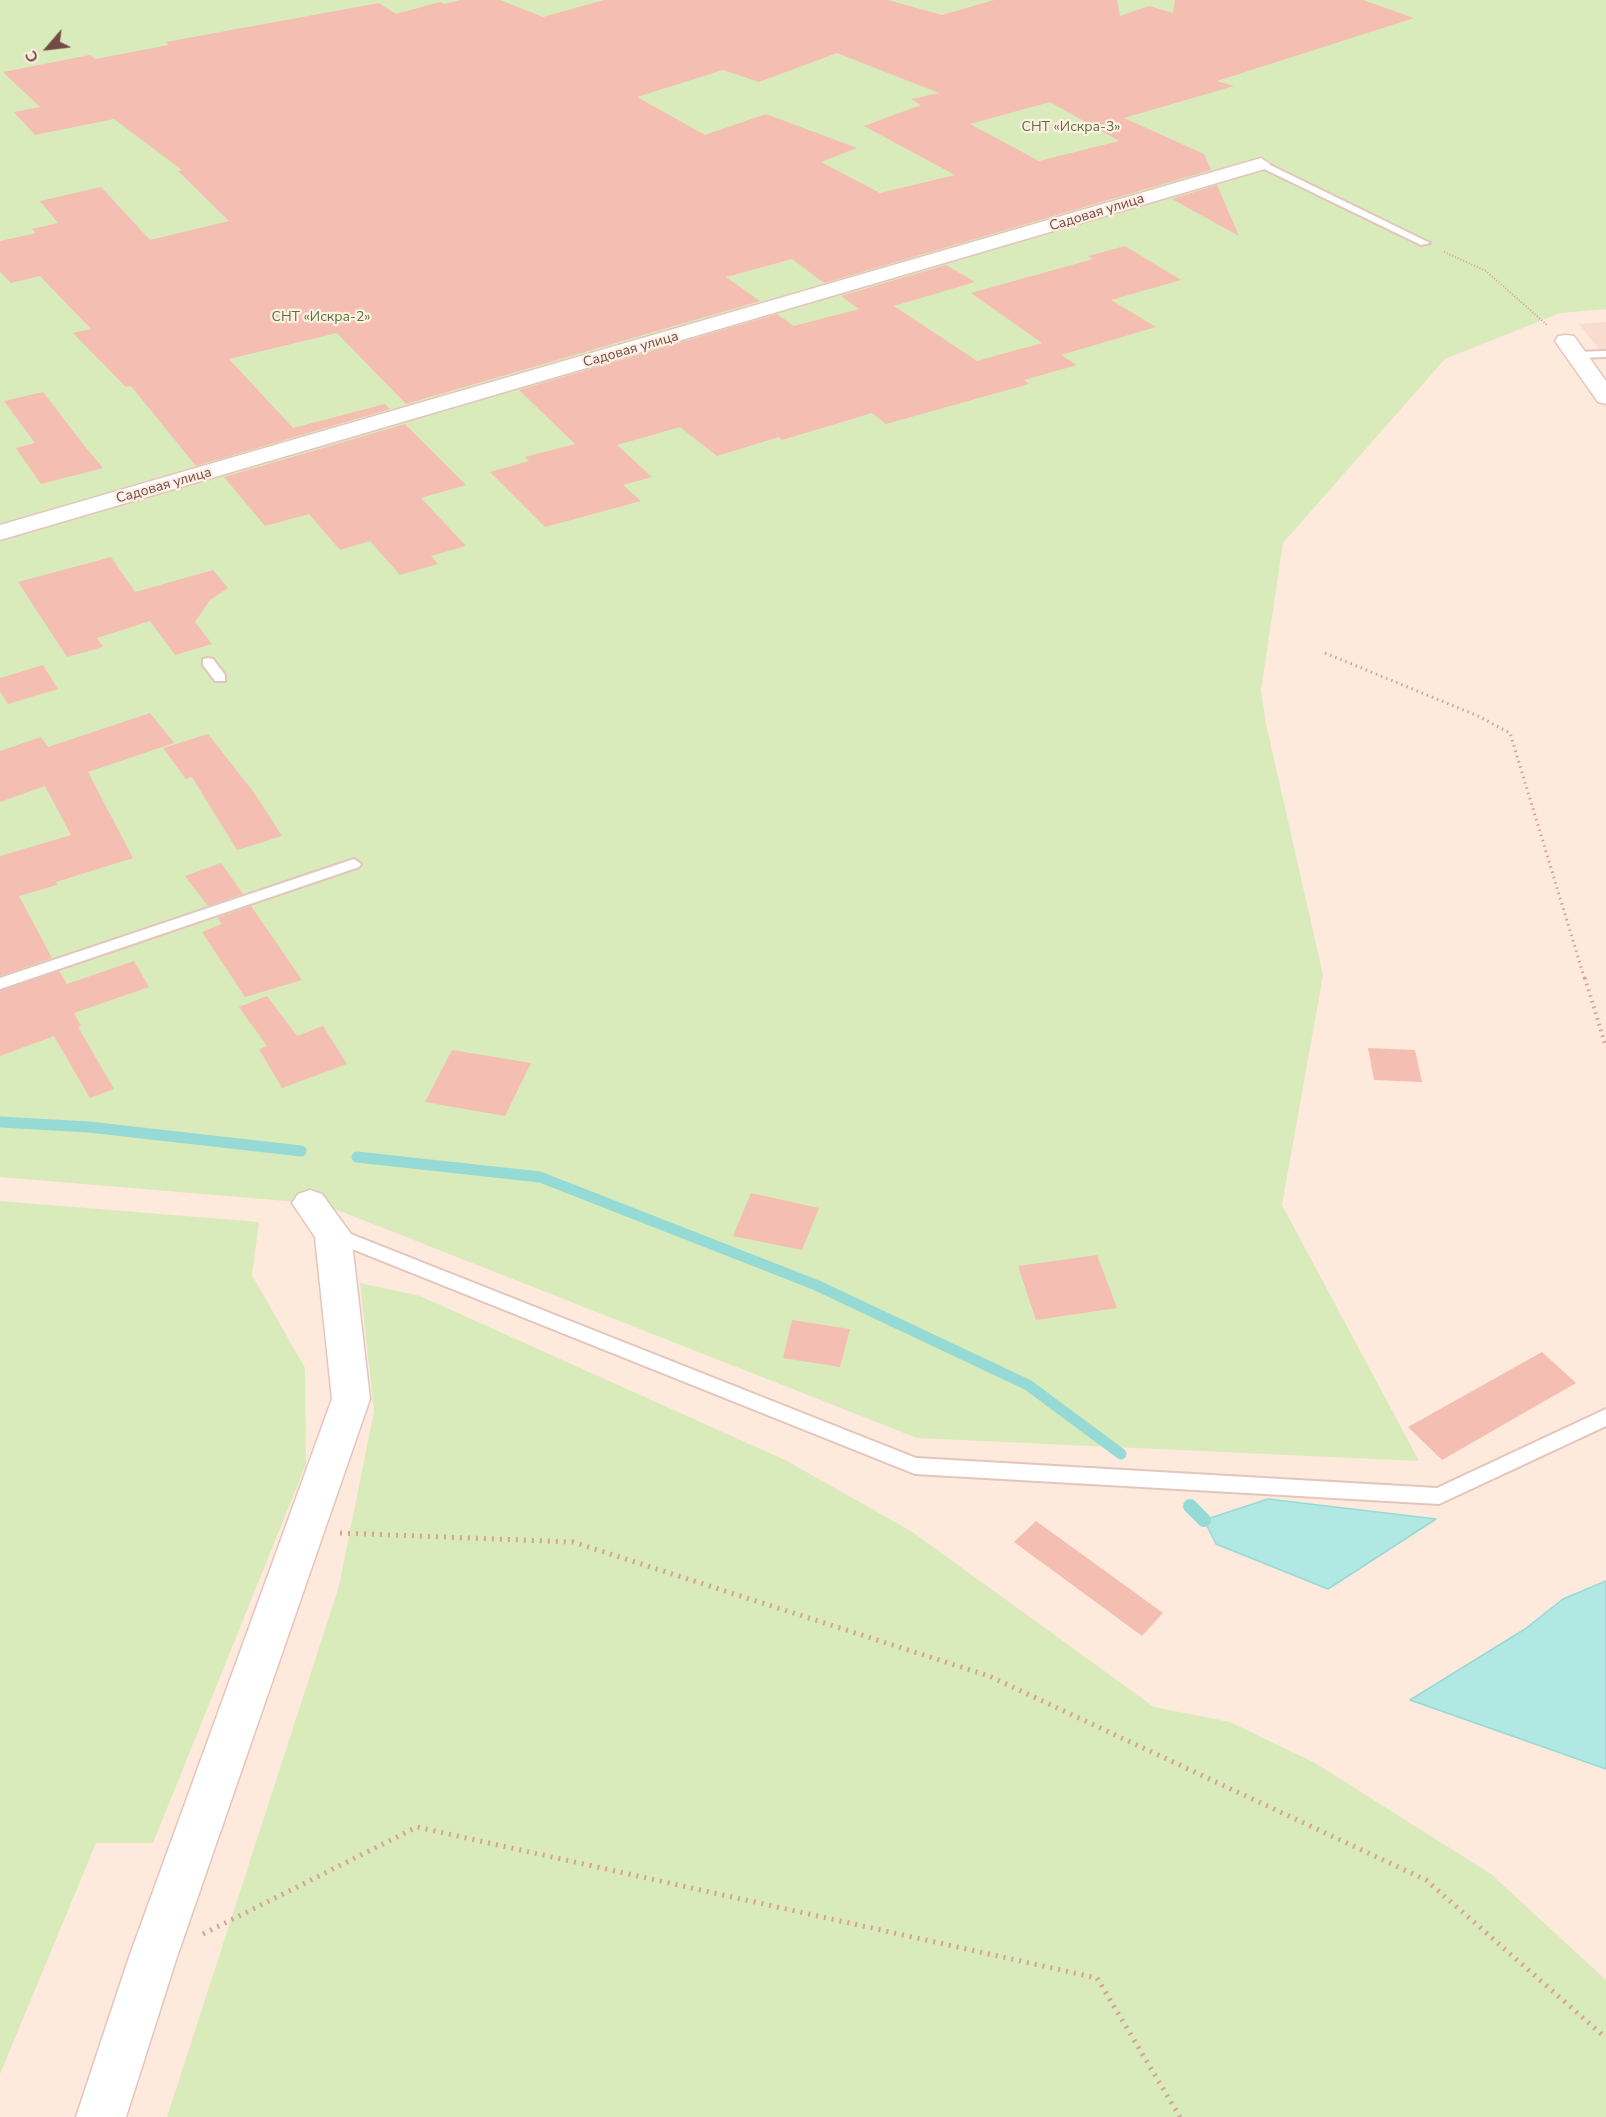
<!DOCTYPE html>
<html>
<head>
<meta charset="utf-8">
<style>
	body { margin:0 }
	#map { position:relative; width:1606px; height:2117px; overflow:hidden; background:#fee9dd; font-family:"Nunito Sans",sans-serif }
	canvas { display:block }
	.north { position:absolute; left:18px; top:18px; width:60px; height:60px; -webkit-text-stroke:4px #ffefe4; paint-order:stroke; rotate:242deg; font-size:16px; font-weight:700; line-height:24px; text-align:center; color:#744b44 }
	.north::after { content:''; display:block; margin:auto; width:21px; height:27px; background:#744b44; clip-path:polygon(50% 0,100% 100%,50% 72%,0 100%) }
</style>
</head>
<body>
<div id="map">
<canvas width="1606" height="2117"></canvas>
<div class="north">С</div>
</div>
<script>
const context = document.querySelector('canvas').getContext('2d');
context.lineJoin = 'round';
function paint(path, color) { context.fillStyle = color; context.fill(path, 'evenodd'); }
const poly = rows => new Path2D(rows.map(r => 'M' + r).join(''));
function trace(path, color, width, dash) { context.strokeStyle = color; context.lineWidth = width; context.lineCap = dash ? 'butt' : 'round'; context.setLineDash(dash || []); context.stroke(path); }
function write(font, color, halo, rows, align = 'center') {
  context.font = font + ' "Nunito Sans",sans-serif'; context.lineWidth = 4.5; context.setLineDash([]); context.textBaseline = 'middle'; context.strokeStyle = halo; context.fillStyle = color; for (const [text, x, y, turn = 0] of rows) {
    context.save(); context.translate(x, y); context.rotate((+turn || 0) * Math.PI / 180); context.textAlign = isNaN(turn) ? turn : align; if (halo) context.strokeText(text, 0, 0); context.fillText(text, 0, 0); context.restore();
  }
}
paint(poly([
	[1606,322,1606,358,1579,324]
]), '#f8dcce');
paint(poly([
	[0,0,1606,0,1606,309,1560,313,1445,359,1283,543,1261,690,1266,724,1323,975,1282,1205,1419,1461,917,1438,322,1204,0,1177],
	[0,1201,259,1222,252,1275,305,1368,306,1464,153,1843,96,1843,0,2074],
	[360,1283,420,1296,785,1460,911,1531,1154,1707,1230,1722,1315,1763,1491,1874,1606,1980,1606,2117,167,2117,339,1586,374,1411]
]), '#d9ebbb');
const water = poly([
	[1268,1499,1436,1519,1328,1589,1216,1544,1204,1520,1268,1499],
	[1606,1581,1606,1769,1410,1700,1525,1629,1563,1599,1606,1581]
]);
paint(water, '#b1e8e3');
trace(water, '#96dad5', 1.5);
trace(poly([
	[0,1122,89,1127,301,1151],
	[357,1157,540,1177,816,1285,1028,1385,1121,1454]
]), '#96dad5', 11);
trace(poly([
	[1190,1506,1204,1520]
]), '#96dad5', 14);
paint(poly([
	[460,0,500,0,543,17,604,0,888,0,942,15,994,0,1117,0,1120,16,1149,6,1173,13,1175,0,1363,0,1414,18,1217,81,1234,86,1124,118,1204,154,1211,170,824,283,792,259,726,277,760,301,406,404,337,333,229,359,293,428,385,404,390,409,196,466,131,386,126,387,73,333,91,329,40,276,11,283,0,272,0,241,36,233,32,229,58,223,40,201,101,187,150,240,229,221,178,171,182,170,114,119,35,135,14,112,40,107,3,72,90,55,95,59,169,45,166,42,379,3,396,14,440,2,445,4],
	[837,53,939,93,911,99,921,105,864,126,955,175,880,193,821,162,857,148,766,114,705,135,637,97,723,70,759,82],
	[1050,102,1119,141,1039,161,970,124],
	[1217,185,1239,236,1172,199],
	[1125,246,1181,280,1111,300,1156,327,1061,355,1077,365,1024,380,1029,384,886,424,872,413,782,440,779,437,717,456,680,427,617,445,652,477,623,485,641,501,545,527,490,472,529,461,525,457,575,444,519,390,777,314,794,326,859,309,841,296,946,265,975,282,894,306,977,361,1042,343,971,293,1093,259,1088,256],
	[43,392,83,444,103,468,41,484,16,448,35,443,4,401],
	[405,424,466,485,421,498,466,546,431,556,438,564,400,575,370,541,340,550,309,514,265,526,224,477],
	[111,557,135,592,213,570,228,588,210,600,195,622,212,644,175,655,150,621,97,638,103,647,67,657,18,582],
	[43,665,58,689,8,704,0,691,0,678],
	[150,713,174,743,88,772,133,858,56,882,57,885,19,896,52,958,0,976,0,856,71,835,45,786,0,802,0,751,41,737,48,747],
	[208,734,255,794,282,836,237,850,192,777,186,779,163,748],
	[221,863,243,894,208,906,185,876],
	[251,906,302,980,245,997,202,932,222,924,217,918],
	[134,961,149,987,74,1013,81,1026,78,1027,114,1089,90,1098,54,1036,0,1056,0,991,59,971,67,984],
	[267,996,297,1036,323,1026,347,1064,282,1088,259,1049,267,1046,239,1007],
	[1368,1048,1415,1050,1422,1082,1374,1080],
	[452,1050,531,1063,505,1116,425,1102],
	[751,1193,819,1208,802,1250,733,1236],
	[1097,1255,1117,1308,1036,1320,1018,1266],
	[792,1320,850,1329,840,1367,783,1358],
	[1542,1352,1576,1383,1442,1460,1408,1427],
	[1036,1521,1163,1613,1142,1636,1014,1542]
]), '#f5beb2');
const service = poly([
	[1258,162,1264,162,1430,243,1421,245,1258,166,1258,162],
	[1606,351,1606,357,1575,358,1570,355,1575,352,1606,351],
	[208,658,213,659,225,675,225,681,215,681,203,665,203,659,208,658],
	[354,859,361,864,359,867,0,989,0,978,354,859],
	[333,1227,916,1458,1437,1488,1606,1409,1606,1426,1439,1504,915,1474,327,1239,324,1234,327,1229,333,1227]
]);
const minor = poly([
	[1261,158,1270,164,1268,168,0,540,0,525,1261,158],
	[1566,335,1574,336,1606,381,1606,404,1598,402,1555,341,1558,336,1566,335],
	[310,1190,322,1194,351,1234,370,1399,176,1960,126,2117,76,2117,128,1960,332,1399,315,1237,292,1203,298,1194,310,1190]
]);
trace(service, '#e4c5bc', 4);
trace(minor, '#e4c5bc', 3);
trace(poly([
	[1444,252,1486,271,1547,325]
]), '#d9a196', 2, [1, 2]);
trace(poly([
	[1325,653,1478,716,1510,733,1585,980]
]), '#d9a196', 3, [1.5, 4]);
trace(poly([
	[1585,978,1606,1047]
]), '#d9a196', 4, [1.5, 4.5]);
trace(poly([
	[340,1533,573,1542,989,1676,1426,1880,1606,2038],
	[203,1934,417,1827,1097,1978,1180,2117]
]), '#d9a196', 5, [2, 6]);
paint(service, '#fff');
paint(minor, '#fff');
write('14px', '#587539', '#ffefe4', [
	["СНТ «Искра-3»",1071,128],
	["СНТ «Искра-2»",321,318]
]);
write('14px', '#744b44', '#ffefe4', [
	["Садовая улица",1097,213,-17],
	["Садовая улица",631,350,-16],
	["Садовая улица",164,486,-16]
]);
</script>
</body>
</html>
